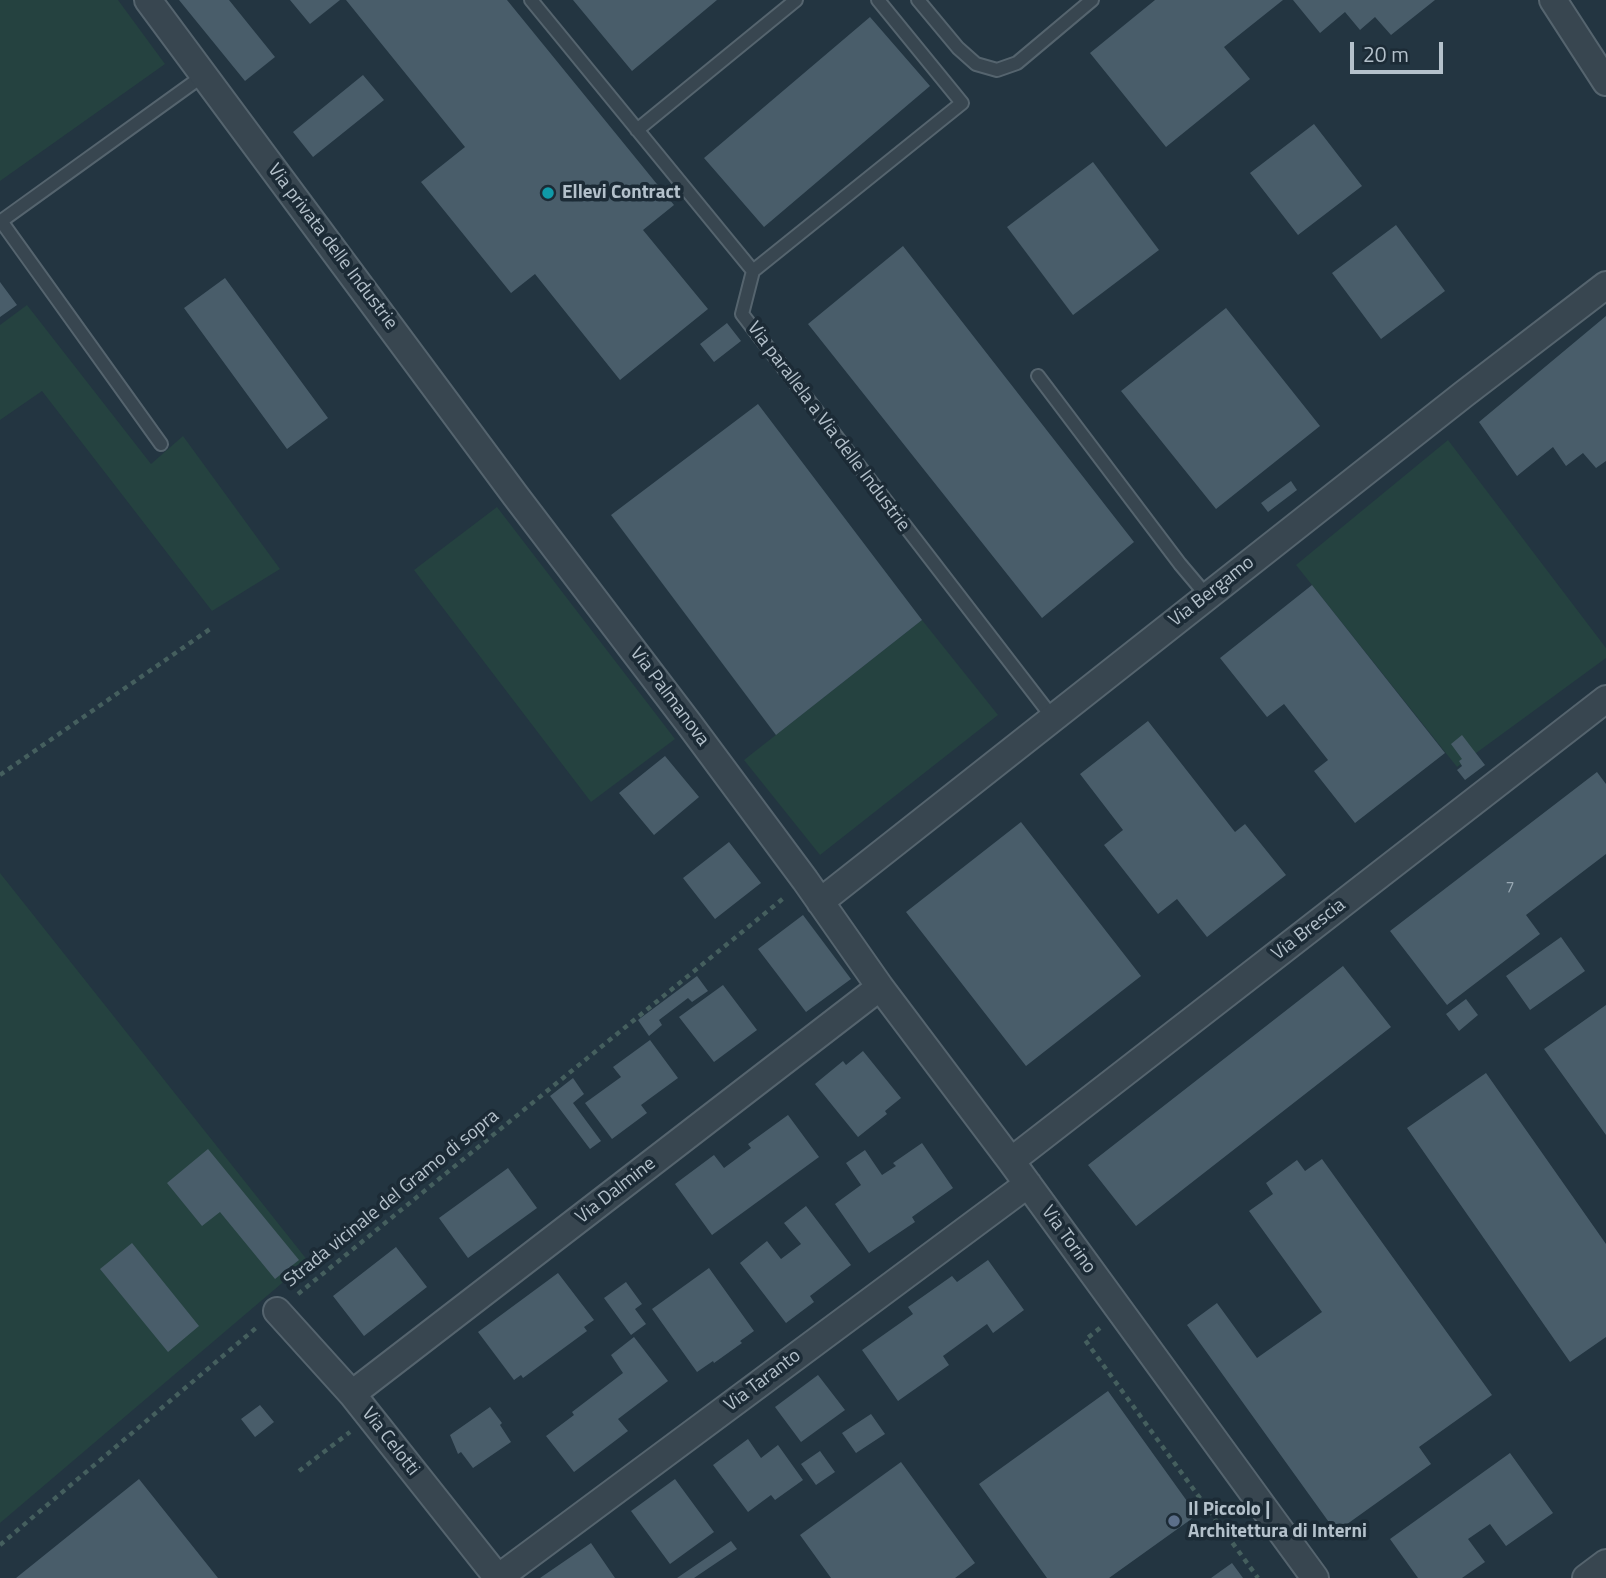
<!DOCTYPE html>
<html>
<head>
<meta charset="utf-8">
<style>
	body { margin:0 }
	#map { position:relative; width:1606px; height:1578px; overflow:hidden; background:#233541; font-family:"Titillium Web",sans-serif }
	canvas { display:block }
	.scale { position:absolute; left:1350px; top:42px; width:93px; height:32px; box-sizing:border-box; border:4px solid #b4c1cb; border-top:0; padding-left:9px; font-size:21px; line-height:24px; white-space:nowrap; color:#b4c1cb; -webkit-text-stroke:5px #1c2b36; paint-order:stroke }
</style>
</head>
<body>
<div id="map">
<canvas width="1606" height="1578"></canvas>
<div class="scale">20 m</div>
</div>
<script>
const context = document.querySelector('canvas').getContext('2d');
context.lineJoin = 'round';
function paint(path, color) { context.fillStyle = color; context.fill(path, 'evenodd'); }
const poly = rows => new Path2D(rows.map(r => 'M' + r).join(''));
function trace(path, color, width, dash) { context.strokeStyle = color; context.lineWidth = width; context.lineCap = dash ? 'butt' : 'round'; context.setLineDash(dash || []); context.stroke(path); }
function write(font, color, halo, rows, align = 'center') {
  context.font = font + ' "Titillium Web",sans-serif'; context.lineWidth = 7; context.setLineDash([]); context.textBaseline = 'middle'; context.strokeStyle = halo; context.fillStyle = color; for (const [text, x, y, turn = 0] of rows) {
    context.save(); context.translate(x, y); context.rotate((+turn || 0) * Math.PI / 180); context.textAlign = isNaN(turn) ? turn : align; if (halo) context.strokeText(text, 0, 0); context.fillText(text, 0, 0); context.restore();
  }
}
paint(poly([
	[0,0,118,0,165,64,0,181],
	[27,305,151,464,183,436,280,569,212,611,42,391,0,420,0,325],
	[1448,440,1606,648,1606,658,1457,767,1296,565],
	[497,507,675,739,591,802,414,570],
	[922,620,998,715,820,855,744,760],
	[0,873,308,1261,0,1523]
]), '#254240');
paint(poly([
	[179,0,229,0,275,57,245,81],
	[290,0,340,0,310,24],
	[346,0,507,0,674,205,643,230,708,309,620,380,535,274,511,293,421,182,465,147],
	[573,0,717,0,632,71],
	[1155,0,1283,0,1224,47,1250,79,1166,147,1090,53],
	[1293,0,1435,0,1391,35,1375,17,1360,30,1345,12,1320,33],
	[870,17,930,86,764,227,704,158],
	[363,75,384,100,313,157,293,132],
	[1314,124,1362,186,1298,235,1250,173],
	[1093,162,1159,250,1073,315,1007,227],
	[1396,225,1445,291,1381,339,1332,273],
	[903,246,1134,542,1042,618,808,324],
	[225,278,328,418,287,449,184,308],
	[0,282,17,305,0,317],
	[1226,308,1320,426,1216,509,1121,391],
	[1606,316,1606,461,1596,468,1583,453,1566,466,1553,447,1517,476,1479,422],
	[727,323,741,341,714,362,700,344],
	[758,404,922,620,776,735,611,515],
	[1291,481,1297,490,1268,512,1261,503],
	[1312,585,1445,753,1355,823,1314,771,1328,760,1284,704,1267,717,1220,658],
	[1148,721,1235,832,1245,824,1286,875,1207,937,1177,899,1158,914,1104,845,1123,830,1080,774],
	[1462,735,1485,765,1465,780,1457,770,1462,766,1459,761,1462,759,1451,744],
	[665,756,699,797,654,835,619,793],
	[1597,772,1606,784,1606,854,1526,915,1540,934,1447,1005,1390,931],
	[1021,822,1141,976,1026,1066,906,912],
	[729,842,761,883,715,919,683,878],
	[803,915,851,979,806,1012,758,949],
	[1561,937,1585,971,1530,1010,1506,976],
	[1343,966,1391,1027,1136,1226,1088,1165],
	[697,976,708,991,692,1002,688,998,659,1020,662,1025,649,1036,638,1020],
	[723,985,757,1030,714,1062,679,1017],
	[1466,999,1478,1015,1459,1031,1446,1014],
	[1606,1005,1606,1135,1544,1049],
	[650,1040,678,1078,641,1105,647,1113,612,1139,585,1103,621,1077,613,1067],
	[863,1051,901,1098,885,1111,887,1114,858,1137,815,1084,843,1061,846,1065],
	[1486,1073,1606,1244,1606,1337,1570,1362,1407,1128],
	[573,1078,584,1094,573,1103,601,1141,590,1149,550,1096],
	[788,1115,819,1157,712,1235,675,1184,714,1155,724,1168,751,1148,748,1144],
	[922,1143,953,1188,912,1217,915,1222,869,1253,835,1204,861,1185,846,1163,865,1150,882,1175,896,1166,893,1163],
	[208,1149,299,1260,275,1279,220,1212,202,1226,167,1183],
	[1322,1159,1492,1395,1419,1447,1431,1464,1336,1532,1187,1325,1217,1303,1257,1358,1322,1312,1249,1211,1273,1194,1266,1183,1297,1160,1305,1171],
	[508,1168,537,1208,468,1258,439,1218],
	[806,1206,851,1265,810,1296,814,1302,786,1323,740,1263,767,1241,781,1259,801,1244,784,1223],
	[132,1243,199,1326,168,1352,100,1269],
	[396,1247,427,1287,364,1336,333,1296],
	[988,1260,1024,1310,993,1333,987,1324,943,1356,949,1365,898,1401,862,1350,913,1314,908,1307,952,1276,957,1282],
	[709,1268,754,1331,740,1341,742,1343,714,1363,713,1361,697,1372,652,1309],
	[558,1273,594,1320,584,1327,587,1331,523,1378,521,1375,514,1380,478,1332],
	[626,1282,642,1304,635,1309,646,1324,631,1335,604,1298],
	[634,1337,668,1381,618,1419,628,1431,574,1472,546,1436,574,1415,572,1412,623,1373,611,1355],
	[818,1375,845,1410,801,1442,775,1407],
	[1108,1391,1197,1515,1109,1578,1047,1578,979,1484],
	[260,1405,274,1422,255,1437,241,1419],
	[490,1407,502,1423,500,1425,511,1442,473,1468,461,1452,458,1454,450,1435],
	[871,1414,885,1434,856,1453,842,1433],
	[748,1439,761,1458,778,1445,803,1480,775,1500,771,1495,748,1512,713,1465],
	[820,1451,835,1472,816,1485,801,1464],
	[1510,1453,1553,1513,1506,1546,1490,1524,1468,1539,1485,1562,1462,1578,1418,1578,1390,1539],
	[901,1462,975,1563,955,1578,831,1578,800,1535],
	[139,1479,218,1578,16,1578],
	[675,1479,714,1532,670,1564,631,1511],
	[731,1541,737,1549,694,1578,677,1578],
	[591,1543,615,1578,540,1578],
	[1232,1563,1243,1578,1211,1578]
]), '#495d6a');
const lane = poly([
	[531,0,753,271,742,314,1053,718],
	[918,0,958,48,976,64,997,70,1017,63,1092,0],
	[637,130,796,0],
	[1,221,161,444],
	[0,222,204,75],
	[753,271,962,103,878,0],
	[1038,376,1180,564,1207,596]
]);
const street = poly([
	[148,0,515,495,687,721,805,880,880,987,1011,1161,1315,1578],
	[1553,0,1606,82],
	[820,902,1464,394,1606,285],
	[1011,1161,1606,699],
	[277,1311,352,1394,498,1578],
	[352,1394,880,987],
	[498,1578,1028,1184],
	[1586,1578,1606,1563]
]);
trace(lane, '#55646e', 16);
trace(street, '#55646e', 30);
trace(poly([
	[0,775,210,629],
	[298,1294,785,897],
	[1100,1328,1085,1340,1258,1578],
	[299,1471,350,1432],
	[0,1545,256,1328]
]), '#455f5e', 4.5, [5, 5]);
trace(lane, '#384650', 12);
trace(street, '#384650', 26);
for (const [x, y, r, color] of [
	[548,193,7,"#0f9aa8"],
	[1174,1521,7,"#5c6f8a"]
]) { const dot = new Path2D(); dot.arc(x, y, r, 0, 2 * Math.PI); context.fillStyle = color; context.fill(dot); trace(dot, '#1c2b36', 2.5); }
write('16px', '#99a8b3', null, [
	["7",1510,888]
]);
write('bold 19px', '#b4c1cb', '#1c2b36', [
	["Ellevi Contract",562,193],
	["Il Piccolo |",1188,1510],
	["Architettura di Interni",1188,1532]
], 'left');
write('19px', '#b4c1cb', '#1c2b36', [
	["Via privata delle Industrie",332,247,53],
	["Via parallela a Via delle Industrie",828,427,53],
	["Via Bergamo",1212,592,-38],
	["Via Palmanova",669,697,53],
	["Via Brescia",1309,930,-38],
	["Via Dalmine",616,1191,-38],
	["Strada vicinale del Gramo di sopra",392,1199,-39],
	["Via Torino",1068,1240,54],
	["Via Taranto",763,1381,-37],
	["Via Celotti",390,1442,52]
]);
</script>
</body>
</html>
